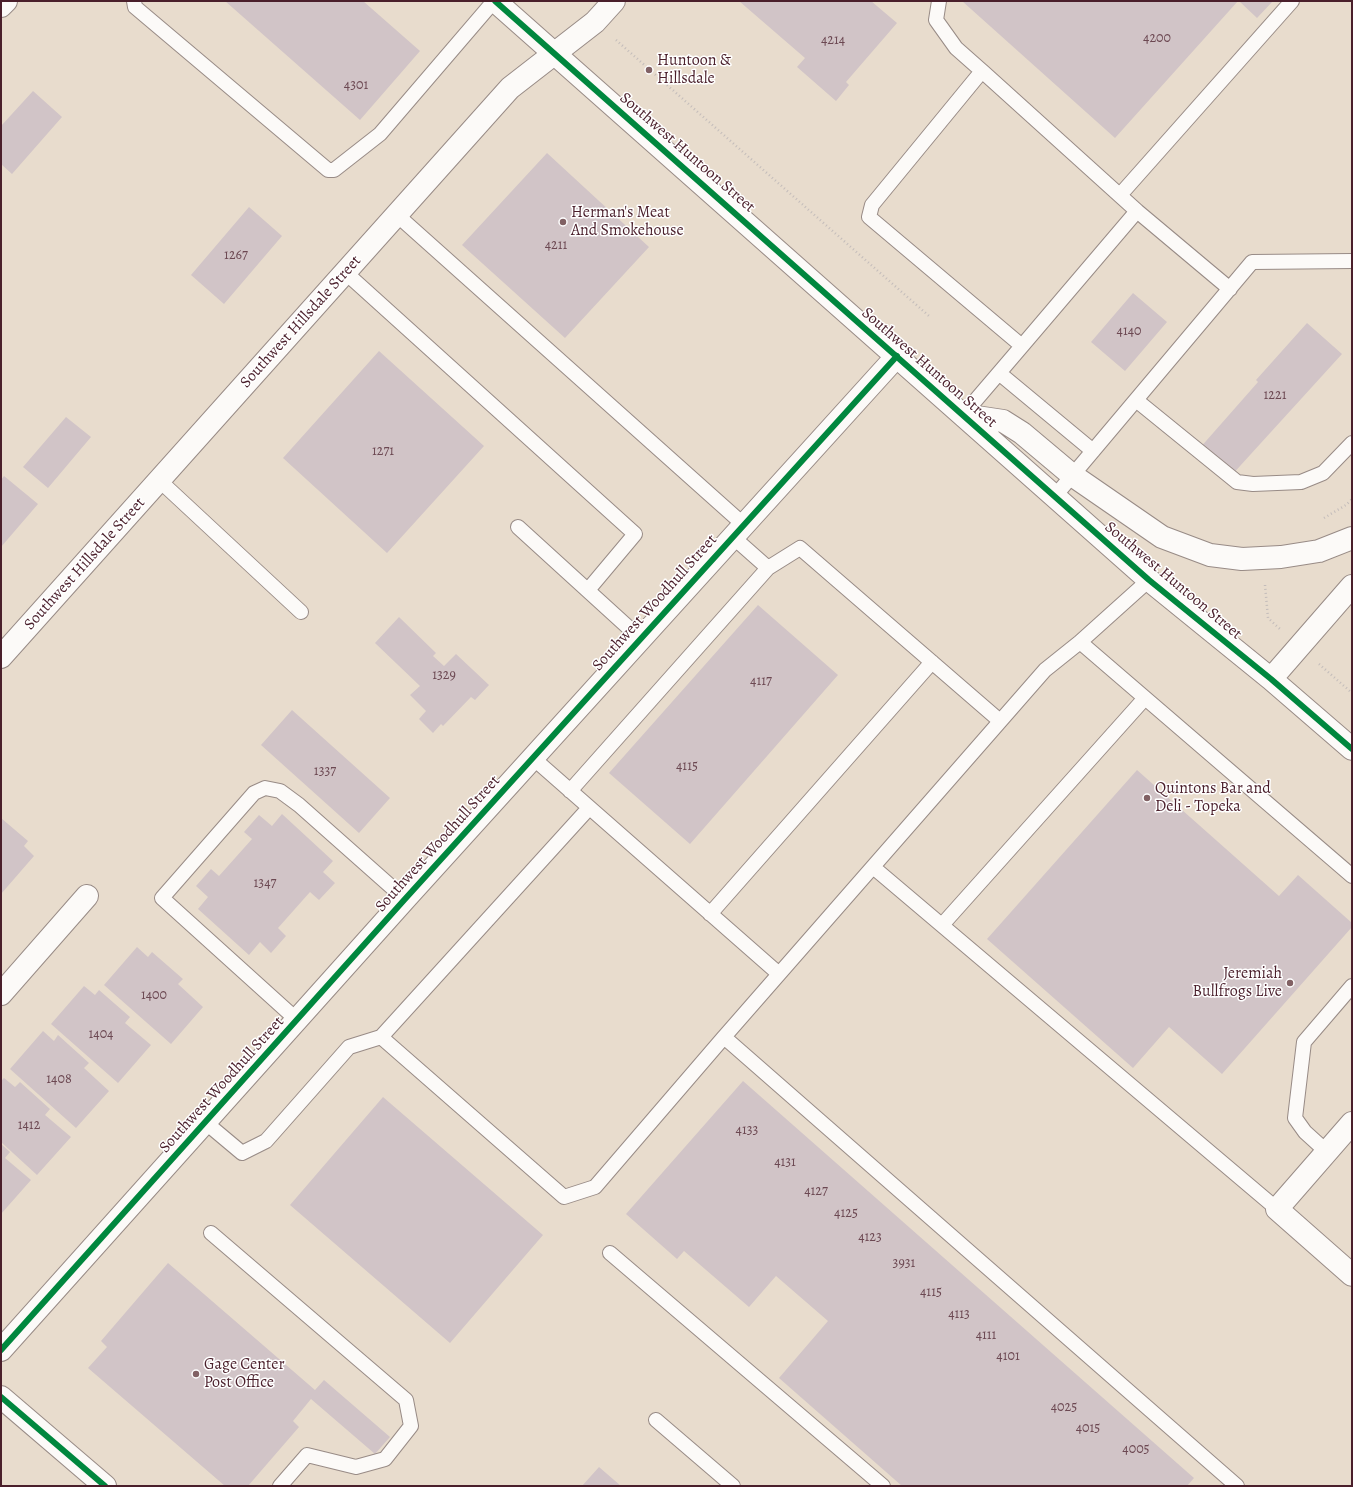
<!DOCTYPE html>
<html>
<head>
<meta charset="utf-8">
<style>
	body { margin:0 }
	#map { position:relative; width:1353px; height:1487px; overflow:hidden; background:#e8dccd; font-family:Alegreya,serif }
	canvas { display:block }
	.frame { position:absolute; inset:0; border:2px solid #4a1f2b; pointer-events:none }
</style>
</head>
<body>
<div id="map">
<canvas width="1353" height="1487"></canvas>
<div class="frame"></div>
</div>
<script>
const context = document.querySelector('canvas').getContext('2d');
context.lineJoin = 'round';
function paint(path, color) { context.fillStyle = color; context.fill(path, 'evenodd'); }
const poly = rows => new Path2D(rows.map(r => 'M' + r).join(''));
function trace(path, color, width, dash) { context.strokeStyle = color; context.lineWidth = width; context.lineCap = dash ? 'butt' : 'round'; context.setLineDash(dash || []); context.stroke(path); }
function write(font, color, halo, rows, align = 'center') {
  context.font = font + ' Alegreya,serif'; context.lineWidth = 3; context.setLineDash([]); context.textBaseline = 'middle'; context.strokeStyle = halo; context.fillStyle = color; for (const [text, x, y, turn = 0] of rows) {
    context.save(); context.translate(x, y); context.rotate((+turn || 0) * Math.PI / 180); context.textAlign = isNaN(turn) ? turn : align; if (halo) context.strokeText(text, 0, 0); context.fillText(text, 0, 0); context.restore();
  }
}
paint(poly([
	[225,1,363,1,420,51,360,120],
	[739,1,871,1,897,23,846,82,849,85,836,101,797,67,805,58],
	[962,1,1238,1,1115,138],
	[1239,1,1273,1,1257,18],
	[33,91,62,117,12,174,1,164,1,126],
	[547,153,649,247,565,338,462,245],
	[249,207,282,236,224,304,191,275],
	[1133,293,1167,322,1125,371,1091,342],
	[1307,323,1342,354,1230,477,1199,449,1258,382,1256,380],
	[379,351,484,446,387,553,283,458],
	[66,417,91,437,48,488,23,467],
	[4,476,38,504,1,547,1,480],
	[758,605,838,675,690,844,609,773],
	[399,617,436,653,433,656,444,666,456,654,489,685,475,700,471,697,443,726,441,724,433,733,419,719,426,711,410,695,420,686,375,643],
	[292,710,390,798,359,833,261,745],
	[1137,770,1279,896,1298,875,1352,923,1352,927,1222,1074,1169,1027,1133,1068,987,939],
	[282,814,333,861,323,872,335,883,319,900,310,892,278,928,286,936,271,953,260,942,249,955,198,909,208,897,196,886,211,869,219,876,252,839,244,832,259,815,272,826],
	[1,818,28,841,24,846,34,856,1,894],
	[137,947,148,957,152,952,183,979,178,984,203,1007,171,1044,104,985],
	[84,986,95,995,99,990,130,1017,125,1023,151,1045,118,1083,51,1024],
	[43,1031,54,1041,58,1035,89,1063,84,1068,109,1091,76,1128,10,1069],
	[4,1078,15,1087,20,1082,50,1109,45,1115,71,1137,37,1175,1,1142,1,1081],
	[743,1081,1194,1478,1187,1486,902,1486,779,1378,828,1321,776,1276,749,1307,684,1251,677,1259,626,1214],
	[383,1097,543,1235,450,1343,290,1205],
	[1,1144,10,1152,5,1158,31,1180,1,1214],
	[168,1263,315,1390,324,1380,390,1437,375,1454,311,1399,293,1421,299,1427,248,1486,225,1486,88,1368,107,1347,101,1341],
	[599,1467,621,1486,582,1486]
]), '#d1c4c7');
const lane = poly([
	[134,1,135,7,328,170,334,170,380,134,494,1],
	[939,1,936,20,956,48,982,71,872,205,869,217,1022,346,963,415],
	[982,71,1137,211],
	[1120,195,1292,1],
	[397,215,744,525],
	[346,273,635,534,588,590],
	[1022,346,1137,211,1230,289],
	[999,373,1093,451],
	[1136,400,1237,482,1253,484,1301,482,1323,473,1352,443],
	[160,481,301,612],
	[1055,496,1252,262,1352,261],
	[518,527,641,639],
	[733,537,768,568],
	[1149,580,1080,642,1045,670,724,1037,1237,1486],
	[1080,642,1352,876],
	[533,758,779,974],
	[570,791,768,568,800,548,1000,721],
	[873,867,1277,1209],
	[710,914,932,662],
	[942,925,1145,698],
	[297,1020,162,898,254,793,265,788,280,791,299,805,405,899],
	[381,1037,589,808],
	[205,1122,242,1153,266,1141,349,1047,381,1037,564,1197,595,1187,724,1037],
	[1327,1152,1305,1132,1295,1118,1304,1042,1352,986],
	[211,1233,406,1400,411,1426,385,1459,356,1467,307,1455,280,1486],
	[610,1253,883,1486],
	[656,1420,733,1486]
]);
const street = poly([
	[1,6,6,1],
	[1,657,510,88,595,22,614,1],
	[1,994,87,896],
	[1352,1123,1277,1209,1352,1275],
	[1,1350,405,899,897,356],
	[1,1397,105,1486]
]);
const secondary = poly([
	[495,1,1149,580,1271,679,1352,749],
	[963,415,1003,421,1022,433,1072,475,1162,537,1210,555,1242,559,1281,557,1319,551,1352,538],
	[1271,679,1352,586]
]);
trace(lane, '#988b86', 16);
trace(street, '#988b86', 24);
trace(secondary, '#988b86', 24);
trace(poly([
	[616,40,929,316],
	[1324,518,1346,505,1352,499],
	[1265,585,1268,618,1280,629],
	[1319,664,1352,693]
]), '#c3bcba', 2.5, [1, 3]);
trace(lane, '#fcfaf8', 14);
trace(street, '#fcfaf8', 22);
trace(secondary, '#fcfaf8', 22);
trace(poly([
	[495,1,1149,580,1271,679,1352,749],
	[1,1350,405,899,897,356],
	[1,1397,105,1486]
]), '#00873e', 6);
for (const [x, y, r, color] of [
	[649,70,4,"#816164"],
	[563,222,4,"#816164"],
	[1147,798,4,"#816164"],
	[1290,983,4,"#816164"],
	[196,1374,4,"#816164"]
]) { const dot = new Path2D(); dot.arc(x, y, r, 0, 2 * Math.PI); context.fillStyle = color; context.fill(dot); trace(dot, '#fff', 1.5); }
write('14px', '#6c4852', null, [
	["4200",1157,39],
	["4214",833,41],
	["4301",356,86],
	["4211",556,246],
	["1267",236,256],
	["4140",1129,332],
	["1221",1275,396],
	["1271",383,452],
	["1329",444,676],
	["4117",761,682],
	["4115",687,767],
	["1337",325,772],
	["1347",265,884],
	["1400",154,996],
	["1404",101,1035],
	["1408",59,1080],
	["1412",29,1126],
	["4133",747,1131],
	["4131",785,1163],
	["4127",816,1192],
	["4125",846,1214],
	["4123",870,1238],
	["3931",904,1264],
	["4115",931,1293],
	["4113",959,1315],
	["4111",986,1336],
	["4101",1008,1357],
	["4025",1064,1408],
	["4015",1088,1429],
	["4005",1136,1450]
]);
write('16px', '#4a1f2b', '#fff', [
	["Huntoon &",657,61],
	["Hillsdale",657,79],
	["Herman's Meat",571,213],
	["And Smokehouse",571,231],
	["Quintons Bar and",1155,789],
	["Deli - Topeka",1155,807],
	["Jeremiah",1282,974,"right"],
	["Bullfrogs Live",1282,992,"right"],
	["Gage Center",204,1365],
	["Post Office",204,1383]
], 'left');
write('16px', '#4a1f2b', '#fff', [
	["Southwest Huntoon Street",687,153,41],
	["Southwest Hillsdale Street",301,322,-48],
	["Southwest Huntoon Street",929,368,41],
	["Southwest Hillsdale Street",85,564,-48],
	["Southwest Huntoon Street",1173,581,40],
	["Southwest Woodhull Street",655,603,-48],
	["Southwest Woodhull Street",438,844,-48],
	["Southwest Woodhull Street",222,1085,-48]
]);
</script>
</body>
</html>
